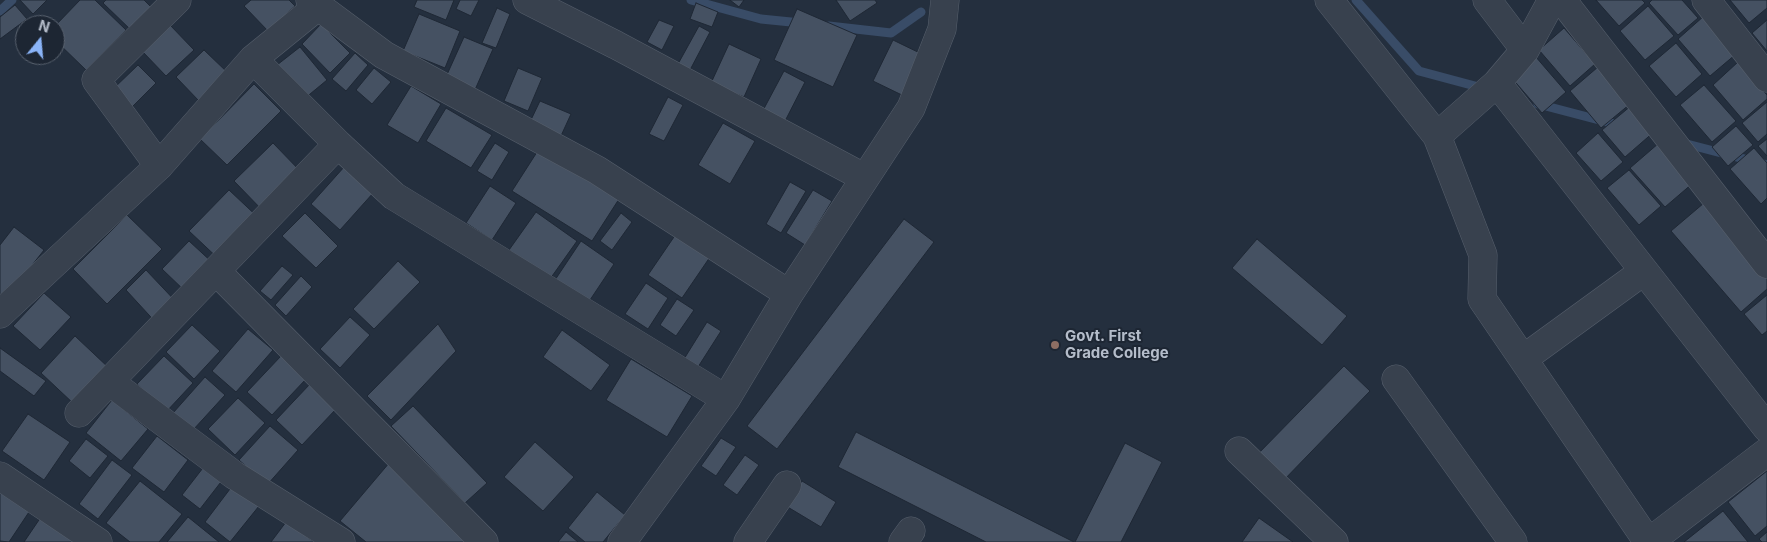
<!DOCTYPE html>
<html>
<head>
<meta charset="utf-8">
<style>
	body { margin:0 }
	#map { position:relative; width:1767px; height:542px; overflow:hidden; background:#242f3e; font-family:Inter,sans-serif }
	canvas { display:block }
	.north { position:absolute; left:15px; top:15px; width:50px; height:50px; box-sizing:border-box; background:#1d2633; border:1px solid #59626f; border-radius:50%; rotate:17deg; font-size:14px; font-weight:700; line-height:20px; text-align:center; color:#b4bcc9 }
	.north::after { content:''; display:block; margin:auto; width:18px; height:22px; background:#8ab4f8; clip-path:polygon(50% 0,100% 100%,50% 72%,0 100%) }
</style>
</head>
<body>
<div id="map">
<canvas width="1767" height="542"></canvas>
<div class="north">N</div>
</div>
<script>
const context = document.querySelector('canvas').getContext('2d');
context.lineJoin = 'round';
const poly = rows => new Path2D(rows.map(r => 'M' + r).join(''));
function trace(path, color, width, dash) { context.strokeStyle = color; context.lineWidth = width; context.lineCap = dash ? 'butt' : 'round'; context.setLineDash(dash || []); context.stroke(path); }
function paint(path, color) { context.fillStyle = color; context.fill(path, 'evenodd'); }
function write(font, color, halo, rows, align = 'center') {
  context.font = font + ' Inter,sans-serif'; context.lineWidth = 4; context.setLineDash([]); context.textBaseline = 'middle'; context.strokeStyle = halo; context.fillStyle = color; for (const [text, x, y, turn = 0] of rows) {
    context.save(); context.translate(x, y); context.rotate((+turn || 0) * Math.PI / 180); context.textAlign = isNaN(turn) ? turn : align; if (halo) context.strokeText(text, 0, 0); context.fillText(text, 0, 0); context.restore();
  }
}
trace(poly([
	[691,0,761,19,801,23],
	[1356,0,1419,71,1475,86],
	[0,11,12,0],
	[829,26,891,33,921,12],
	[1538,104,1622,126],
	[1683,143,1767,165]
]), '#394c67', 9);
const building = poly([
	[20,0,47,0,33,14,20,0],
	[80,0,95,0,126,30,86,70,55,40,55,26,80,0],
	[106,0,144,0,154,10,133,32,103,3,106,0],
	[251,0,289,0,295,6,268,31,244,6,251,0],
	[417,0,454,0,446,20,414,7,417,0],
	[460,0,479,0,471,16,456,9,460,0],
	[730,0,744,0,739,7,730,0],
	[836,0,875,0,877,3,850,21,836,0],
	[1596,0,1642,0,1645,3,1619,26,1596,0],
	[1652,0,1682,0,1698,18,1678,35,1649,3,1652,0],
	[1730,0,1767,0,1767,8,1749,23,1730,0],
	[696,3,718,12,712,27,690,19,696,3],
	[15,5,27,19,0,39,0,17,15,5],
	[1648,6,1674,36,1645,60,1620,31,1648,6],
	[497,8,510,14,496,48,482,43,497,8],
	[797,9,857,35,833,87,774,60,797,9],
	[419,14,460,31,445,68,403,51,419,14],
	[1704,16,1736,54,1710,76,1678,39,1704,16],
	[659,20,674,26,662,50,647,42,659,20],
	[1767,20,1767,51,1752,33,1767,20],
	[321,24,350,53,330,73,302,44,321,24],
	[170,25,194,50,166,76,142,51,170,25],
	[699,26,710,32,690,70,678,64,699,26],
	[1564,28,1595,64,1570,86,1539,50,1564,28],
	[464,37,493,49,474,92,445,79,464,37],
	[893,40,926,56,906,97,873,81,893,40],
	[1676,43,1702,74,1676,97,1649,66,1676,43],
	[729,44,761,59,744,97,711,83,729,44],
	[300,47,327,80,304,99,277,65,300,47],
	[204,50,228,73,199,101,176,77,204,50],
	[355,53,368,65,346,91,332,79,355,53],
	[1535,56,1566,92,1542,113,1511,77,1535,56],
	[1738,62,1767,95,1767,99,1743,120,1713,85,1738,62],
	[138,65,156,83,131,108,112,90,138,65],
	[1598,67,1630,104,1601,128,1570,91,1598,67],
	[374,68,391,82,372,104,356,90,374,68],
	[518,68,542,78,528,111,504,101,518,68],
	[784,71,805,82,782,127,760,116,784,71],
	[254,84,281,111,227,165,200,139,254,84],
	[1704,85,1736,121,1712,142,1680,105,1704,85],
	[411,86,441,104,418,143,387,125,411,86],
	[668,97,683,105,664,141,649,134,668,97],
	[540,101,571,114,560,138,529,124,540,101],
	[1767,102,1767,134,1758,142,1742,123,1767,102],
	[1632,105,1655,131,1625,157,1602,130,1632,105],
	[446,108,492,135,471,168,426,141,446,108],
	[723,123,755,141,730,184,698,165,723,123],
	[1736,126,1753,145,1728,166,1712,147,1736,126],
	[1598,133,1623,162,1601,181,1576,153,1598,133],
	[1767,139,1767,156,1758,146,1767,139],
	[273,143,304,175,265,213,234,181,273,143],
	[495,143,509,152,492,180,477,171,495,143],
	[1659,143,1693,183,1665,207,1630,168,1659,143],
	[1754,148,1767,163,1767,198,1761,204,1730,169,1754,148],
	[539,149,619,199,592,241,512,191,539,149],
	[345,166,374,192,340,230,311,204,345,166],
	[1629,170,1661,206,1639,225,1607,188,1629,170],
	[790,182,806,191,781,233,766,224,790,182],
	[490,186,516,203,492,240,466,223,490,186],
	[229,190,263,222,223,263,189,231,229,190],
	[813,190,832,201,805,245,786,233,813,190],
	[1704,203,1767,276,1767,289,1741,312,1671,231,1704,203],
	[536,212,577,241,550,279,509,250,536,212],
	[305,213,338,246,316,268,282,236,305,213],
	[621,213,632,222,612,250,600,241,621,213],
	[127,215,162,249,107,304,73,269,127,215],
	[904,219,934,242,777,449,747,426,904,219],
	[14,227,44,250,0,306,0,245,14,227],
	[676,234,710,257,682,298,648,275,676,234],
	[1257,239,1347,316,1322,345,1232,268,1257,239],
	[189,241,215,265,187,293,162,269,189,241],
	[581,241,614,264,588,303,555,280,581,241],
	[398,261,420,282,374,329,353,309,398,261],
	[282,266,293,275,271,300,260,291,282,266],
	[146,270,181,307,160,327,126,290,146,270],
	[301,276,312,287,286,316,275,305,301,276],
	[646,283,668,298,648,329,625,314,646,283],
	[44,293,71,317,40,350,13,326,44,293],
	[1767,295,1767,331,1762,335,1744,314,1767,295],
	[677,299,694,310,676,336,660,325,677,299],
	[350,317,370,335,340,368,320,349,350,317],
	[707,322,721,331,698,367,684,359,707,322],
	[438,324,456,351,391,420,367,396,438,324],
	[192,325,220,351,194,379,166,352,192,325],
	[248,329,273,350,236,392,212,371,248,329],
	[562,330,610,365,591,391,543,357,562,330],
	[75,336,110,369,75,405,41,373,75,336],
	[0,348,46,381,34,396,0,371,0,348],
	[164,356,193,383,166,412,137,384,164,356],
	[281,356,306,379,272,415,247,392,281,356],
	[631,359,692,396,667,437,606,400,631,359],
	[1344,366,1370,391,1281,483,1255,457,1344,366],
	[205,377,225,395,193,430,173,413,205,377],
	[310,384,336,409,302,445,276,420,310,384],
	[238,398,265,423,235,455,208,429,238,398],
	[112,400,148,429,121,461,86,433,112,400],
	[413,406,487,483,465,503,391,426,413,406],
	[28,414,70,442,44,480,2,451,28,414],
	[270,426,298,450,267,485,239,460,270,426],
	[856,432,1074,542,986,542,838,467,856,432],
	[157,436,188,460,164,492,132,468,157,436],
	[721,438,736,447,716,476,701,466,721,438],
	[86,439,108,456,90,478,69,461,86,439],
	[535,442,574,477,543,511,504,477,535,442],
	[1125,443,1162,462,1121,542,1075,542,1125,443],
	[745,455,759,465,737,495,723,485,745,455],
	[112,460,132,475,98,519,79,504,112,460],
	[390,462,466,542,366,542,340,521,390,462],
	[206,464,224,478,200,509,182,495,206,464],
	[1767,471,1767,526,1755,536,1728,502,1767,471],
	[140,481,182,514,159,542,130,542,106,523,140,481],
	[802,481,836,502,821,527,786,506,802,481],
	[0,484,33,506,9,542,0,541,0,484],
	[233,485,259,506,230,542,205,522,233,485],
	[597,492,625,515,603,542,585,542,568,528,597,492],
	[1723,511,1748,542,1684,542,1723,511],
	[43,514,84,542,24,542,43,514],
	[188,517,219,542,167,542,188,517],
	[1259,518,1293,542,1242,542,1259,518],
	[286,522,314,542,271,542,286,522],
	[566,532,578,542,558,542,566,532],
	[1767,532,1767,542,1762,542,1759,539,1767,532]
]);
paint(building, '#455162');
trace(building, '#1f2835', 1);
const street = poly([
	[310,0,384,55,597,170,789,294],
	[527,0,616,45,865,178],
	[1329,0,1437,136,1483,255,1482,299,1648,542],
	[1487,0,1525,50],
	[1562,0,1767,264],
	[1706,0,1767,78],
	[253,59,338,144,394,196,726,399],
	[1497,83,1767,428],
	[1437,136,1497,83,1525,50,1552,0],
	[159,166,96,80,177,0],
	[217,272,484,542],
	[0,314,159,166,253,59,317,7],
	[1523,359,1644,271],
	[1396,379,1513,542],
	[110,382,234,475,341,542],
	[79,413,338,144],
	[1239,451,1334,542],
	[0,476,98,542],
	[622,542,726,399,789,294,911,108,942,29,945,0],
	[748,542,787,485],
	[903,542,911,531],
	[1649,542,1767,452]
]);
trace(street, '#565f6c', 29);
trace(street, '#38414e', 28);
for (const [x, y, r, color] of [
	[1055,345,5,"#8d6e63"]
]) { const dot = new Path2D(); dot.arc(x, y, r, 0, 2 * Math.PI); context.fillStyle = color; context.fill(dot); trace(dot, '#1d2633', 2); }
write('bold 15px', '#b4bcc9', '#1d2633', [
	["Govt. First",1065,336],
	["Grade College",1065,353]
], 'left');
</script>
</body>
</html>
